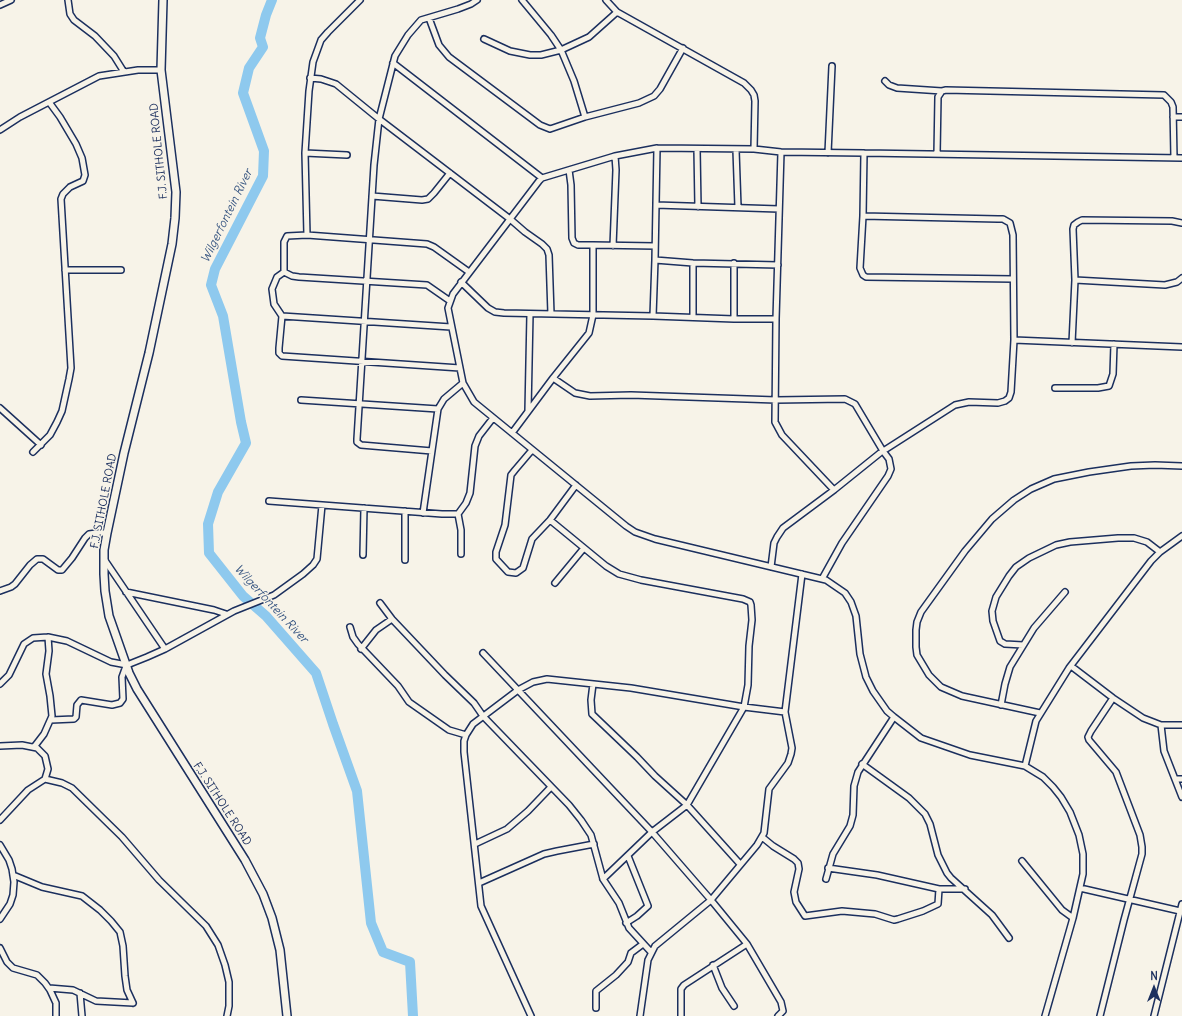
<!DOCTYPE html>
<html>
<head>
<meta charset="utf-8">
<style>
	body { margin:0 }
	#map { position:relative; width:1182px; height:1016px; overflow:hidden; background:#f7f3e8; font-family:Delius,sans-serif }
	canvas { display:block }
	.north { position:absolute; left:1134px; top:968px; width:40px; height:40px; -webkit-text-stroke:3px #f7f3e8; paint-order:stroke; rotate:0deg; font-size:11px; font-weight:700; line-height:16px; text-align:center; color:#1b2f5e }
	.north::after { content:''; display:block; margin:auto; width:14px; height:18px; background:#1b2f5e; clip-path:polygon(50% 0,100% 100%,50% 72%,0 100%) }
</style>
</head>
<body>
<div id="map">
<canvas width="1182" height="1016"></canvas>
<div class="north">N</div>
</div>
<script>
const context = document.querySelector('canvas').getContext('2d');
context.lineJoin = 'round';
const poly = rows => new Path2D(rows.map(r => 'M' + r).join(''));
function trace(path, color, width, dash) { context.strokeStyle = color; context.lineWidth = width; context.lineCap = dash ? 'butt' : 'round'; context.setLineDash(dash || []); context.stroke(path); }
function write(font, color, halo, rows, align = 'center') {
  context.font = font + ' Delius,sans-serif'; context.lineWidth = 3; context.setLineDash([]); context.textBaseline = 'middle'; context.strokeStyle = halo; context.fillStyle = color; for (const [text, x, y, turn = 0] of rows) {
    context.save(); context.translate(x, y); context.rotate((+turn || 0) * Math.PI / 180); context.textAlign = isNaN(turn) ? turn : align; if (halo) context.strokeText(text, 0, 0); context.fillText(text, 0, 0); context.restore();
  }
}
trace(poly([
	[272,0,266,15,260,38,263,47,249,68,243,93,264,151,263,176,215,269,211,285,223,316,241,422,246,443,218,492,208,524,209,553,243,596,266,616,316,673,333,724,357,791,371,923,383,952,410,962,413,1016]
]), '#8ec9ee', 10);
const street = poly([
	[68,0,70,14,74,20,95,36,114,56,124,72],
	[522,0,551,35,561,50,574,81,585,117],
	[606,0,617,12,744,83,751,90,754,95,755,101,754,149],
	[0,5,11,0],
	[429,18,439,45,449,57,540,125,550,129,585,117,639,103,654,96,660,89,683,48],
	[484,39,510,51,530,55,541,55,561,50,589,37,617,12],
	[393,63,542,178],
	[310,78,321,79,336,84,379,119,510,219,525,232,542,244,547,249,549,255,551,314],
	[885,81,889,85,897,88,942,91],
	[1173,117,1182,117],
	[0,130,20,117,99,76,138,70,161,70],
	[697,149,698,207],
	[736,150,738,207],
	[781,152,776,319,775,422,782,435,834,490],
	[305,153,347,155],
	[828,153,832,66],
	[864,153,863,216,998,219,1003,219,1010,223,1013,235,1014,340],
	[937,154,938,97,942,91,946,90,1164,95,1171,102,1173,107,1174,158],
	[569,170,571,185,572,238,574,243,578,245,593,245,655,246],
	[372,196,422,200,428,199,434,193,450,173],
	[656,205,779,209],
	[863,216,860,268,863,275,866,277,1013,279],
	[307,235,305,153,309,91,313,62,321,40,328,32,360,0],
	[613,246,616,170,615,156],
	[655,260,693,263,778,265],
	[693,263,693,317],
	[65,270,121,270],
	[284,272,292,276,299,277,427,285,450,301],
	[1075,280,1165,285,1177,282,1182,278],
	[461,282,488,308,495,312,504,313,653,316,734,319,776,319],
	[282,316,451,327],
	[653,316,655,260,657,148],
	[734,319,734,263],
	[1072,343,1075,280,1073,229,1074,225,1078,222,1082,220,1172,221,1182,223],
	[460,368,282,356,279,353,279,348,282,316,274,304,272,289,277,277,284,272,284,242,287,236,307,235,427,244,434,247,469,272],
	[553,378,575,393,590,396,631,395,776,400,845,399,855,404,883,451,889,459,891,469,888,476,842,543,822,579],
	[1055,388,1098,388,1109,386,1113,374,1114,344],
	[301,400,438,409],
	[0,408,41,445],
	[528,411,530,314],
	[512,433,553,378,589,333,593,315,593,245],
	[532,450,515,470,511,475,505,525,496,552,496,559,508,572,516,573,523,568,532,539,550,520,576,485],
	[432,451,361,445,357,442,357,439,374,165,379,119,395,56,408,35,421,20,458,9,471,4,477,0],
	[33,452,50,435,57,422,62,411,69,379,71,368,61,199,63,194,70,187,83,181,85,175,82,158,76,144,60,117,49,102],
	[269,501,442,514,458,514,466,503,470,493,475,446,479,436,493,418],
	[405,511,405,560],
	[423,513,438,409,444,399,463,383],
	[458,514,461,530,461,554],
	[550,520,606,566,619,574,641,580,743,599,750,602,751,605,752,620,749,646,748,685,744,707,687,805,652,832,603,879],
	[363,555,364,508],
	[104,559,165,649],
	[771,567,774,543,777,537,783,528,834,490,880,453,955,405,969,402,998,403,1005,401,1009,398,1011,392,1014,340,1182,347],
	[555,583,584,548],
	[0,591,11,587,15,584,30,565,37,559,43,559,58,570,62,570,72,558,85,538,89,534,96,533,107,533],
	[126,592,214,610,226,614],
	[380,603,392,619,445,675,474,703,483,716,569,805,581,820,591,835,603,879,619,903,629,928,651,952],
	[350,627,353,637,358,644,398,686,409,702,449,730,466,735],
	[1023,645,1005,644,1000,641,993,621,992,611,996,597,1009,576,1016,567,1029,558,1056,545,1070,542,1118,538,1134,538,1147,542,1160,552],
	[361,649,376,630,392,619],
	[483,653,652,832,711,900,747,944,781,1002,783,1011,778,1016],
	[1071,666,1113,698,1143,718,1161,725,1182,725],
	[0,684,9,675,24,644,33,638,48,637,67,641,111,662,127,665,147,657,165,649,234,611,274,595,303,574,313,565,317,559,322,505],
	[593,684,591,700,592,714,637,757,655,776,687,805,740,864],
	[1001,705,1005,684,1010,667,1034,628,1065,592],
	[1040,713,962,696,941,687,929,675,917,655,916,647,916,630,917,622,921,612,965,551,992,519,1014,500,1031,489,1054,479,1089,472,1131,466,1155,465,1182,466],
	[51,720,74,719,76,717,77,705,81,700,112,705,120,703,123,699,122,677,126,666],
	[1161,725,1164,751,1182,797],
	[0,746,22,745,37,748,45,756,48,769,45,779,28,790,0,820],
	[34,747,44,734,52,716,50,696,46,674,49,651,48,637],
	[862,764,909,798,925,814,930,824,938,855,947,873,951,878,992,915,1009,938],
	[1025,766,1036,721,1069,668,1151,561,1160,552,1182,536],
	[45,779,62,783,72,788,122,837,159,880,206,926,218,945,225,965,229,982,229,1006,227,1016],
	[1175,779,1182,779],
	[762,837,773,846,794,859,798,863,799,869,794,892,796,902,805,916,842,911,875,914,894,920,898,919,923,911,938,904,939,889],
	[475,844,507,829,528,811,551,787],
	[0,845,9,860,12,869,14,882,13,895,10,904,0,919],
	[1022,861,1062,910,1073,918],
	[828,868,877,875,939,889,965,889],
	[13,875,42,887,82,896,100,910,111,921,120,932,123,946,125,976,127,990,133,1003],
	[826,879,833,854,850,826,853,815,854,786,858,772,894,717],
	[479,883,544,854,557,851,594,844],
	[1080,888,1180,911],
	[626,923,637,916,648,906,628,856],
	[0,948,7,962,13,968,37,975,45,983,50,990,56,1003,56,1016],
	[713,965,722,988,734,1006],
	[49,988,73,990,96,1001,133,1003],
	[80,993,82,1016],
	[596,1008,596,991,616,975,628,962,631,953,643,944],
	[531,1016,481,906,464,752,464,741,466,735,473,724,518,690,533,682,547,679,631,688,744,707,785,712],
	[640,1016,648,960,655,946,711,900,757,845,764,833,769,789,788,763,791,754,792,748,785,712,802,574],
	[681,1016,681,989,684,985,747,944],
	[1045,1016,1073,918,1083,874,1083,854,1079,835,1070,812,1061,797,1053,787,1043,777,1025,766,970,755,921,738,894,717,887,711,873,691,866,677,860,654,856,616,851,602,845,593,826,580,655,539,635,532,626,526,474,402,463,383,448,308,453,294,539,181,542,178,615,156,657,148,754,149,781,152,864,153,1182,158],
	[1100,1016,1124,920,1142,854,1142,847,1140,835,1116,772,1089,740,1088,737,1091,731,1113,698],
	[1154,1016,1182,904]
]);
const secondary = poly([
	[163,0,161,70,176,192,175,218,172,244,149,353,124,453,107,533,104,550,104,574,105,591,109,616,129,673,137,689,245,860,263,894,272,918,280,950,287,1016]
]);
trace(street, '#1b2f5e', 8);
trace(secondary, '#1b2f5e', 10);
trace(street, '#f7f3e8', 5);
trace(secondary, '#f7f3e8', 7);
write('11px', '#1b2f5e', '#f7f3e8', [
	["F.J. SITHOLE ROAD",159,151,-96],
	["F.J. SITHOLE ROAD",104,501,-79],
	["F.J. SITHOLE ROAD",222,804,57]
]);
write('italic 12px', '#385682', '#f7f3e8', [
	["Wilgerfontein River",227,216,-64],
	["Wilgerfontein River",271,604,47]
]);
</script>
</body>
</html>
